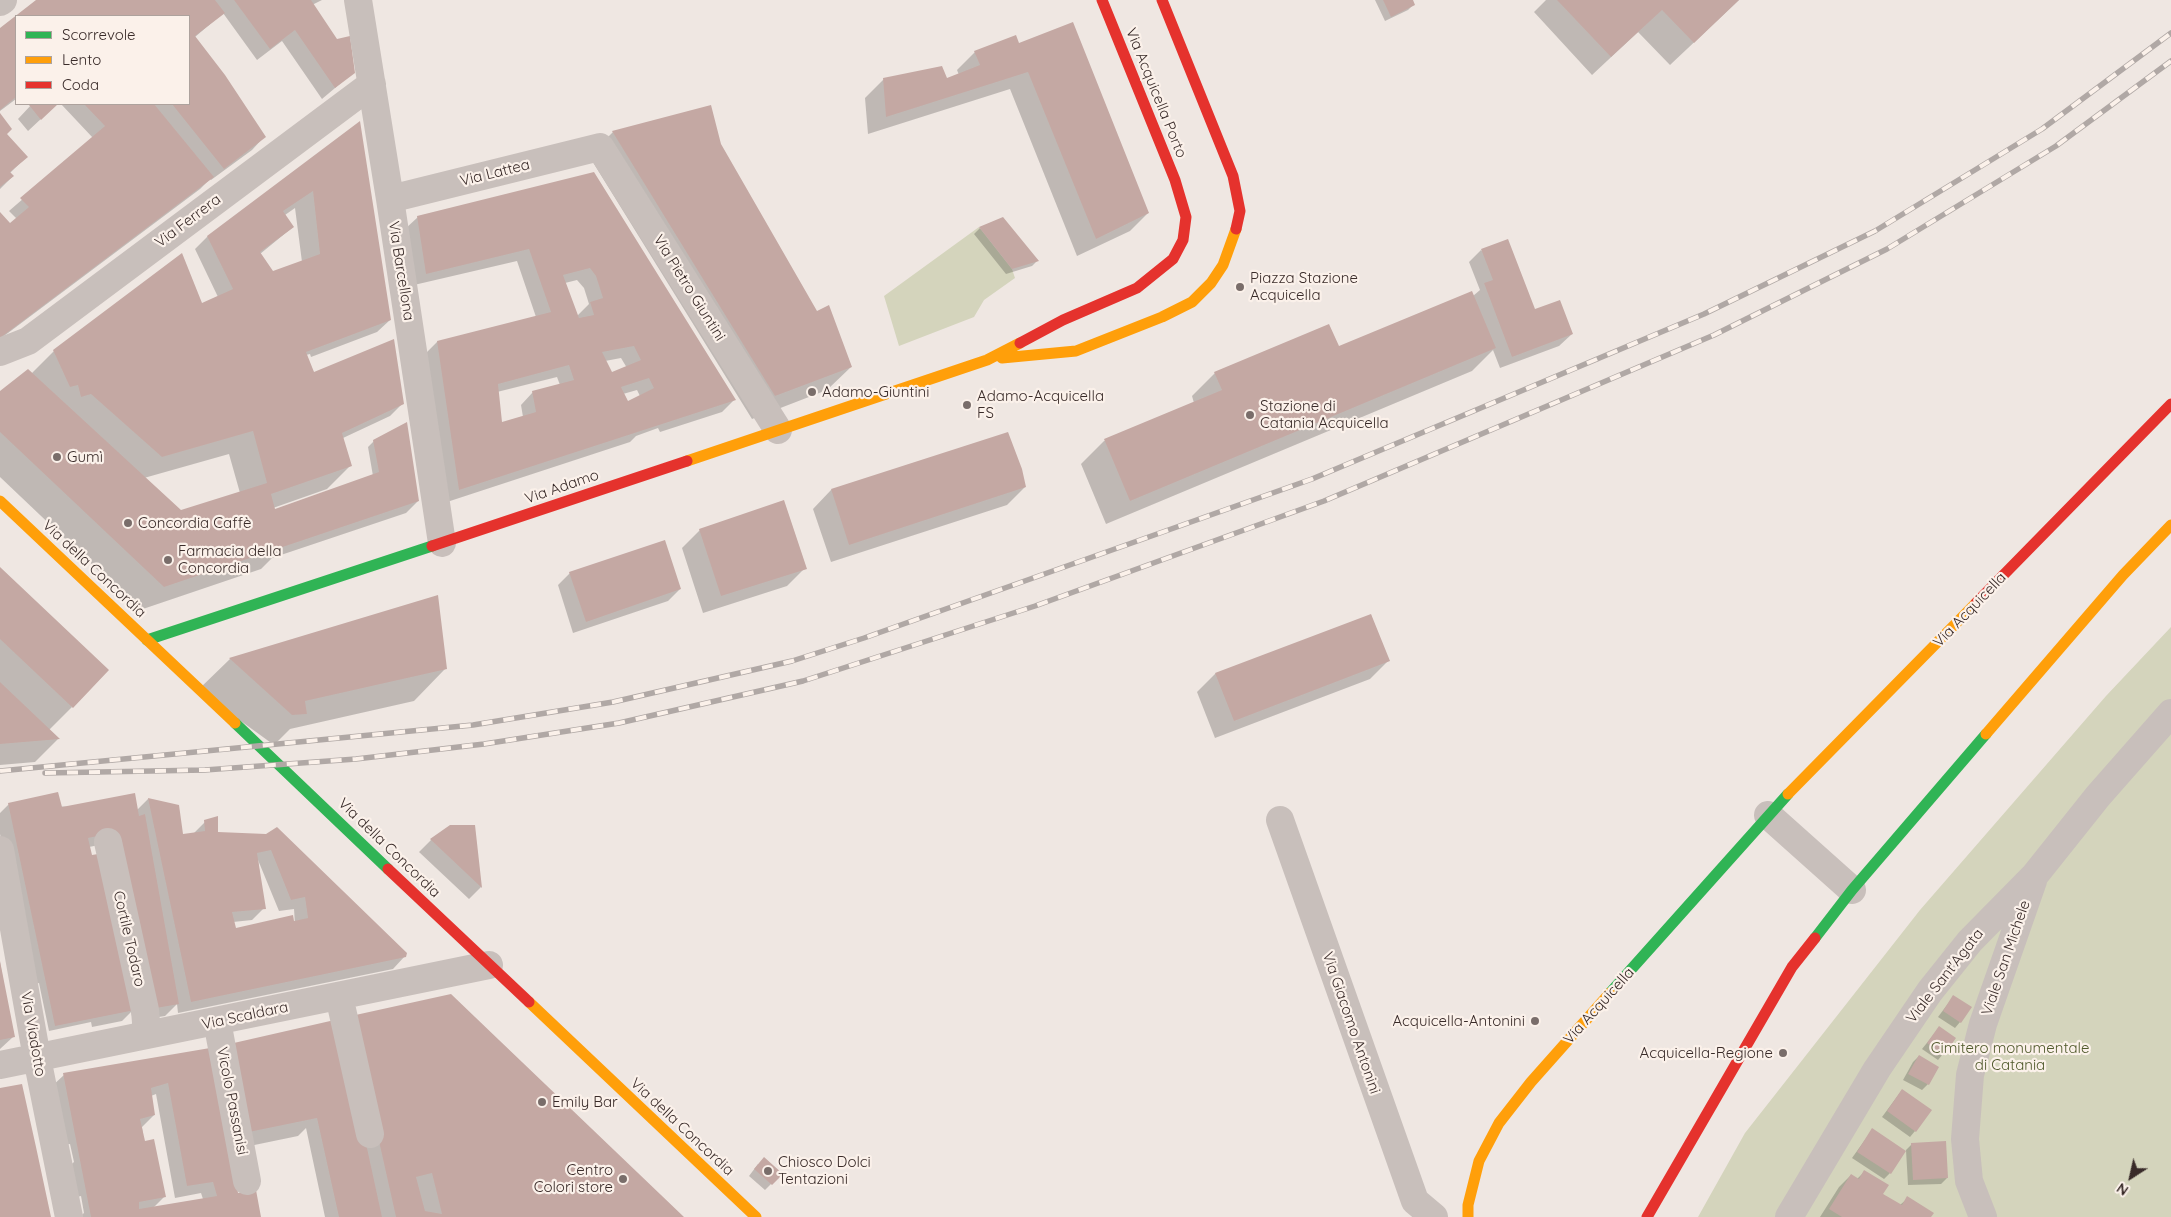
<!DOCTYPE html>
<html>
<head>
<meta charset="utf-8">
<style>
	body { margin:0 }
	#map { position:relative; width:2171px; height:1217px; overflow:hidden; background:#efe7e2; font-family:Quicksand,sans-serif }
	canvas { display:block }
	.legend { position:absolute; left:15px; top:15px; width:175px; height:90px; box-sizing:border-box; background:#fbf1ea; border:1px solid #ada29d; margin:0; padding:6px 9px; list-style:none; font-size:15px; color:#392b29 }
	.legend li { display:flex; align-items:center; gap:10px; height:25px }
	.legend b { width:25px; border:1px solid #ada29d }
	.north { position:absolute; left:2106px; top:1152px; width:50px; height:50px; -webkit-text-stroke:4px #fbf1ea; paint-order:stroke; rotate:215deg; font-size:14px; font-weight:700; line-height:20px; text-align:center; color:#392b29 }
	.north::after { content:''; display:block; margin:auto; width:18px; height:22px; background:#392b29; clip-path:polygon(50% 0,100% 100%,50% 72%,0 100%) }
</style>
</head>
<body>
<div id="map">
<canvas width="2171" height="1217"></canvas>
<ul class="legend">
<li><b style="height:6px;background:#30b455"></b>Scorrevole</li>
<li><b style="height:6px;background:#ff9f0a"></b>Lento</li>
<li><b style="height:6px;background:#e5322d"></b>Coda</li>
</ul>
<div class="north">N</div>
</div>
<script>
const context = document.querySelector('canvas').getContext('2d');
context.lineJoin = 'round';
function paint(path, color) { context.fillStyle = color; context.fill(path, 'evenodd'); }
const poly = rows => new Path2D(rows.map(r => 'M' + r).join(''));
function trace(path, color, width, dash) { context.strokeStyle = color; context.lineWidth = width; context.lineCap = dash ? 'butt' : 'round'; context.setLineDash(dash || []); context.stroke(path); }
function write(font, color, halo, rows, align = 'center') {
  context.font = font + ' Quicksand,sans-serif'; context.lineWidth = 4.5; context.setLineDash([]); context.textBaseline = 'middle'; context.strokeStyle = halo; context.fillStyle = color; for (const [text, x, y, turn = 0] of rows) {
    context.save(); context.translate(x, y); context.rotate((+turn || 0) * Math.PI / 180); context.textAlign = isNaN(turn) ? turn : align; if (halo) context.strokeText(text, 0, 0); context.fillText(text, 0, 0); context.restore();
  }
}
paint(poly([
	[979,227,1012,269,1015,278,984,300,974,317,899,346,884,296],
	[2171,627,2171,1217,1698,1217,1745,1133,1920,910,2106,696]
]), '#d4d4bc');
paint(poly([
	[38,0,322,0,312,5,354,72,322,99,282,41,257,60,223,13,195,37,264,137,252,150,211,180,210,179,200,189,0,339,0,214,0,231,17,219,9,211,93,138,61,104,189,104,189,16,17,16],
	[1375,0,1412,0,1414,4,1408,10,1385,21],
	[1546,0,1739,0,1670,65,1638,32,1592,75,1534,12],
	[16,17,16,99,0,111,0,29],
	[1018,44,1148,213,1130,231,1077,256,1010,89,868,134,865,98,883,80,946,80,959,75,957,70,975,52],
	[32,104,57,104,28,131,18,119],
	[710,107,720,144,817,313,851,367,827,390,752,419,589,156,613,132],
	[0,116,6,134,26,157,10,173,13,176,0,189],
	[359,123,390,320,377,332,311,357,310,354,306,355,314,373,402,404,390,416,343,438,350,466,327,489,273,508,276,510,373,476,368,447,374,441,418,501,406,513,272,558,261,569,140,610,0,477,0,392,31,374,54,351,201,304,218,297,195,249,207,237],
	[295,208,302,262,272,272,260,254,293,227,285,215],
	[229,454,240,493,181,512,144,478],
	[593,173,734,400,722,412,660,432,658,428,636,436,630,442,447,502,425,354,437,342,536,317,517,261,414,285,405,229,418,217],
	[577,280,584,288,589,304,577,316,565,283],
	[621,358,627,368,612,374,605,361],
	[557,377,560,385,533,392,521,405,523,417,501,424,497,392],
	[637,390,640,396,627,402,623,394],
	[980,228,1038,260,1032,266,1006,274,974,234],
	[1481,250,1534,311,1572,334,1559,346,1500,368,1493,350,1472,371,1106,524,1081,464,1104,441,1194,403,1192,396,1215,373,1338,348,1473,296,1480,290,1469,262],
	[1025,487,1007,505,831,562,813,509,831,490],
	[700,530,805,568,787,586,703,613,682,548],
	[0,569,72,707,49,730,58,739,35,762,0,765],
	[570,573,680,589,668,601,573,633,558,585],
	[437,597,445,669,414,701,290,729,274,745,198,690,230,659],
	[1371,615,1388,661,1370,679,1215,738,1197,692,1215,674],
	[148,799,178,806,182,835,193,834,205,822,217,834,266,835,405,956,393,969,178,1013,177,1004,165,1016,133,1021,131,1012,122,1021,92,1027,91,1022,49,1031,39,983,32,985,0,834,0,813,9,804,137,810],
	[99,845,110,856,91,857,89,847],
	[258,860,279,911,294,909,295,924,235,930,233,922,252,920,264,908],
	[474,826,481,887,469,899,419,852,431,840],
	[0,962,13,1037,0,1049],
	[1953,997,1960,1022,1955,1028,1938,1017],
	[1939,1028,1943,1054,1938,1060,1922,1049],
	[215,1049,683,1217,325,1217,306,1128,298,1136,235,1149,237,1194,259,1217,79,1217,84,1213,81,1196,73,1198,67,1168,74,1162,70,1144,63,1145,51,1087,64,1075],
	[156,1094,175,1198,201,1193,203,1199,153,1208,164,1197,144,1143,142,1127,154,1115,151,1096],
	[1919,1056,1928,1084,1922,1090,1903,1080,1913,1062],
	[1902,1090,1915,1131,1910,1137,1882,1117],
	[1872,1130,1890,1173,1884,1179,1852,1158],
	[1912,1144,1947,1178,1941,1184,1908,1185,1906,1150],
	[758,1164,781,1174,765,1190,749,1176],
	[1864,1172,1882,1194,1900,1205,1908,1198,1930,1217,1820,1217,1839,1187,1851,1175,1857,1179]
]), '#0003');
paint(poly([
	[36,0,215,0,225,13,195,36,225,75,266,137,224,169,172,104,189,104,189,16,16,16,16,97,0,110,0,28],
	[234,0,311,0,337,39,350,36,355,73,335,88,295,30,270,49],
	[1383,0,1413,0,1415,5,1391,17],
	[1557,0,1739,0,1694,43,1662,10,1611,57],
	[1073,22,1149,213,1096,239,1028,72,886,117,883,78,942,66,947,78,980,65,974,51,1016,35,1019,43],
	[31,104,58,104,41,120,29,105],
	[84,104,154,104,214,177,0,338,0,212,10,223,29,207,20,198,105,126],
	[711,105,721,144,817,311,829,305,852,367,775,396,612,131],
	[0,113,12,129,7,134,28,157,10,172,14,176,0,187],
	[360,121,391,320,306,352,314,372,394,339,404,404,342,433,352,466,271,494,275,509,379,472,373,440,407,422,419,501,164,587,0,432,0,391,28,369,181,510,267,483,253,431,162,457,91,394,81,397,78,385,70,387,53,350,182,253,202,303,233,289,207,236],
	[313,191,320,254,273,271,260,252,294,227,283,211],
	[594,172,736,400,459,490,437,341,551,312,529,249,426,274,417,216],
	[590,268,596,276,603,298,590,302,594,315,579,318,563,275],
	[634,346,641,360,612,372,602,352],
	[569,365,574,380,532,391,536,412,502,422,498,384],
	[649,378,654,388,628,401,621,387],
	[1003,217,1039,261,1012,269,979,227],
	[1508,239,1535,309,1560,300,1573,334,1512,357,1484,283,1493,280,1481,249],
	[1472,291,1496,348,1130,501,1104,439,1222,390,1214,372,1329,324,1339,346],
	[1008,432,1022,469,1026,487,849,545,831,489],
	[784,500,807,569,721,596,699,529],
	[665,540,681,589,586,622,569,572],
	[0,567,109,670,73,708,0,639],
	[438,595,447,669,305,701,307,714,292,715,229,658],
	[1371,614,1390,661,1234,721,1215,673],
	[0,682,60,739,0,744],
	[58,792,62,807,135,793,139,816,145,814,179,1004,145,1010,112,833,88,838,92,855,104,853,135,1010,55,1026,8,803],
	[148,798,179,805,183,834,205,831,204,820,218,816,218,832,266,834,277,827,407,953,406,957,191,1002],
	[271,850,291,900,305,897,308,918,294,921,293,915,236,928,232,912,266,909,257,853],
	[450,825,475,825,482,888,430,839],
	[0,961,15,1037,0,1040],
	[451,994,499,1040,684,1217,396,1217,351,1016],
	[432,1173,442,1214,425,1211,416,1177],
	[1953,995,1972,1007,1961,1023,1943,1011],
	[339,1019,382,1217,339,1217,317,1118,244,1133,225,1045],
	[1939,1026,1956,1038,1944,1055,1927,1043],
	[216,1047,238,1193,256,1190,261,1217,91,1217,63,1073],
	[168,1083,187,1186,213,1182,217,1196,139,1209,139,1202,166,1197,154,1139,145,1141,140,1119,155,1115,151,1088],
	[1919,1055,1939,1067,1929,1085,1908,1074],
	[22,1084,36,1147,51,1217,0,1217,0,1088],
	[1902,1089,1932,1110,1916,1132,1887,1111],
	[1872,1128,1906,1151,1891,1174,1857,1152],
	[1946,1141,1948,1178,1913,1180,1911,1143],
	[764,1157,783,1174,772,1185,754,1169],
	[1864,1170,1889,1185,1883,1194,1902,1205,1907,1196,1934,1213,1931,1217,1842,1217,1829,1209,1851,1174,1859,1179]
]), '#c4a8a3');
trace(poly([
	[358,0,390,199,442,543],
	[0,2,3,0],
	[390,199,600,147,778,430],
	[0,352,28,341,372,84],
	[1768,815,1852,890],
	[1280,820,1415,1201,1434,1217],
	[108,842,145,1010,147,1035],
	[0,850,37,1058,69,1217],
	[339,996,370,1134],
	[217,1021,247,1181],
	[0,1065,489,965],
	[1789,1217,1877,1069,1930,991,1970,941,2035,875,2098,796,2171,713],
	[1983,1217,1969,1181,1965,1139,1970,1075,1983,1024,2033,881]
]), '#c8bfbb', 28);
trace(poly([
	[147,640,432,546],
	[235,723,388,869],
	[1815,938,1852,890,1986,734],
	[1610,993,1788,794]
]), '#30b455', 11);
trace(poly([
	[1002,358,1076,351,1162,317,1192,302,1211,283,1223,265,1236,229],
	[687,461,987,360,1020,343],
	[0,501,235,723],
	[1986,734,2123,575,2171,525],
	[1788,794,1976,603],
	[529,1002,756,1217],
	[1468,1217,1468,1205,1479,1161,1499,1123,1531,1082,1610,993]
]), '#ff9f0a', 11);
trace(poly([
	[1162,0,1233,176,1240,211,1236,229],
	[1020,343,1063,320,1137,288,1173,259,1183,240,1186,217,1175,180,1102,0],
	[432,546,687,461],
	[1976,603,2171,404],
	[388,869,529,1002],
	[1647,1217,1792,967,1815,938]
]), '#e5322d', 11);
const rail = poly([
	[0,771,473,725,613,702,792,661,864,638,1312,479,1704,314,1875,231,2042,129,2171,33],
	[45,773,205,770,356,759,484,744,619,723,803,681,1035,606,1324,501,1714,335,1887,249,2056,146,2171,61]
]);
trace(rail, '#b0a8a5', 5.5);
trace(rail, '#fbf1ea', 4, [11]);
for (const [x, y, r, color] of [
	[1240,287,5,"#796d6a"],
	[812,392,5,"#796d6a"],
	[967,405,5,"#796d6a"],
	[1250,415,5,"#796d6a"],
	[57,457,5,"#796d6a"],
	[128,523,5,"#796d6a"],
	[168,560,5,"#796d6a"],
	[1535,1021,5,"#796d6a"],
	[1783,1053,5,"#796d6a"],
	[542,1102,5,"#796d6a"],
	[768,1171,5,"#796d6a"],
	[623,1179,5,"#796d6a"]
]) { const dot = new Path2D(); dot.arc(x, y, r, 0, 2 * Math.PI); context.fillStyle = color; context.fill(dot); trace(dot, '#fbf1ea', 2); }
write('15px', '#392b29', '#fbf1ea', [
	["Via Acquicella Porto",1156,93,68],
	["Via Lattea",495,173,-14],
	["Via Ferrera",188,221,-37],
	["Via Barcellona",401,271,81],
	["Via Pietro Giuntini",689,288,58],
	["Via Adamo",562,487,-19],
	["Via della Concordia",94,569,43],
	["Via Acquicella",1970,610,-46],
	["Via della Concordia",389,848,44],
	["Cortile Todaro",129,939,77],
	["Viale San Michele",2006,958,-71],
	["Viale Sant'Agata",1945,976,-52],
	["Via Acquicella",1599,1006,-48],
	["Via Scaldara",245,1016,-12],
	["Via Giacomo Antonini",1351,1023,71],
	["Via Viadotto",33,1034,80],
	["Vicolo Passanisi",232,1101,79],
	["Via della Concordia",682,1127,43]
]);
write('15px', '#392b29', '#fbf1ea', [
	["Piazza Stazione",1250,278],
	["Acquicella",1250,295],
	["Adamo-Giuntini",822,392],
	["Adamo-Acquicella",977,396],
	["FS",977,413],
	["Stazione di",1260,406],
	["Catania Acquicella",1260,423],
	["Gumì",67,457],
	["Concordia Caffè",138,523],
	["Farmacia della",178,551],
	["Concordia",178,568],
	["Acquicella-Antonini",1525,1021,"right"],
	["Acquicella-Regione",1773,1053,"right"],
	["Emily Bar",552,1102],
	["Chiosco Dolci",778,1162],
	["Tentazioni",778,1179],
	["Centro",613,1170,"right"],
	["Colori store",613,1187,"right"]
], 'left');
write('15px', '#4f592b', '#fbf1ea', [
	["Cimitero monumentale",2010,1048],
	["di Catania",2010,1065]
]);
</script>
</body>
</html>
